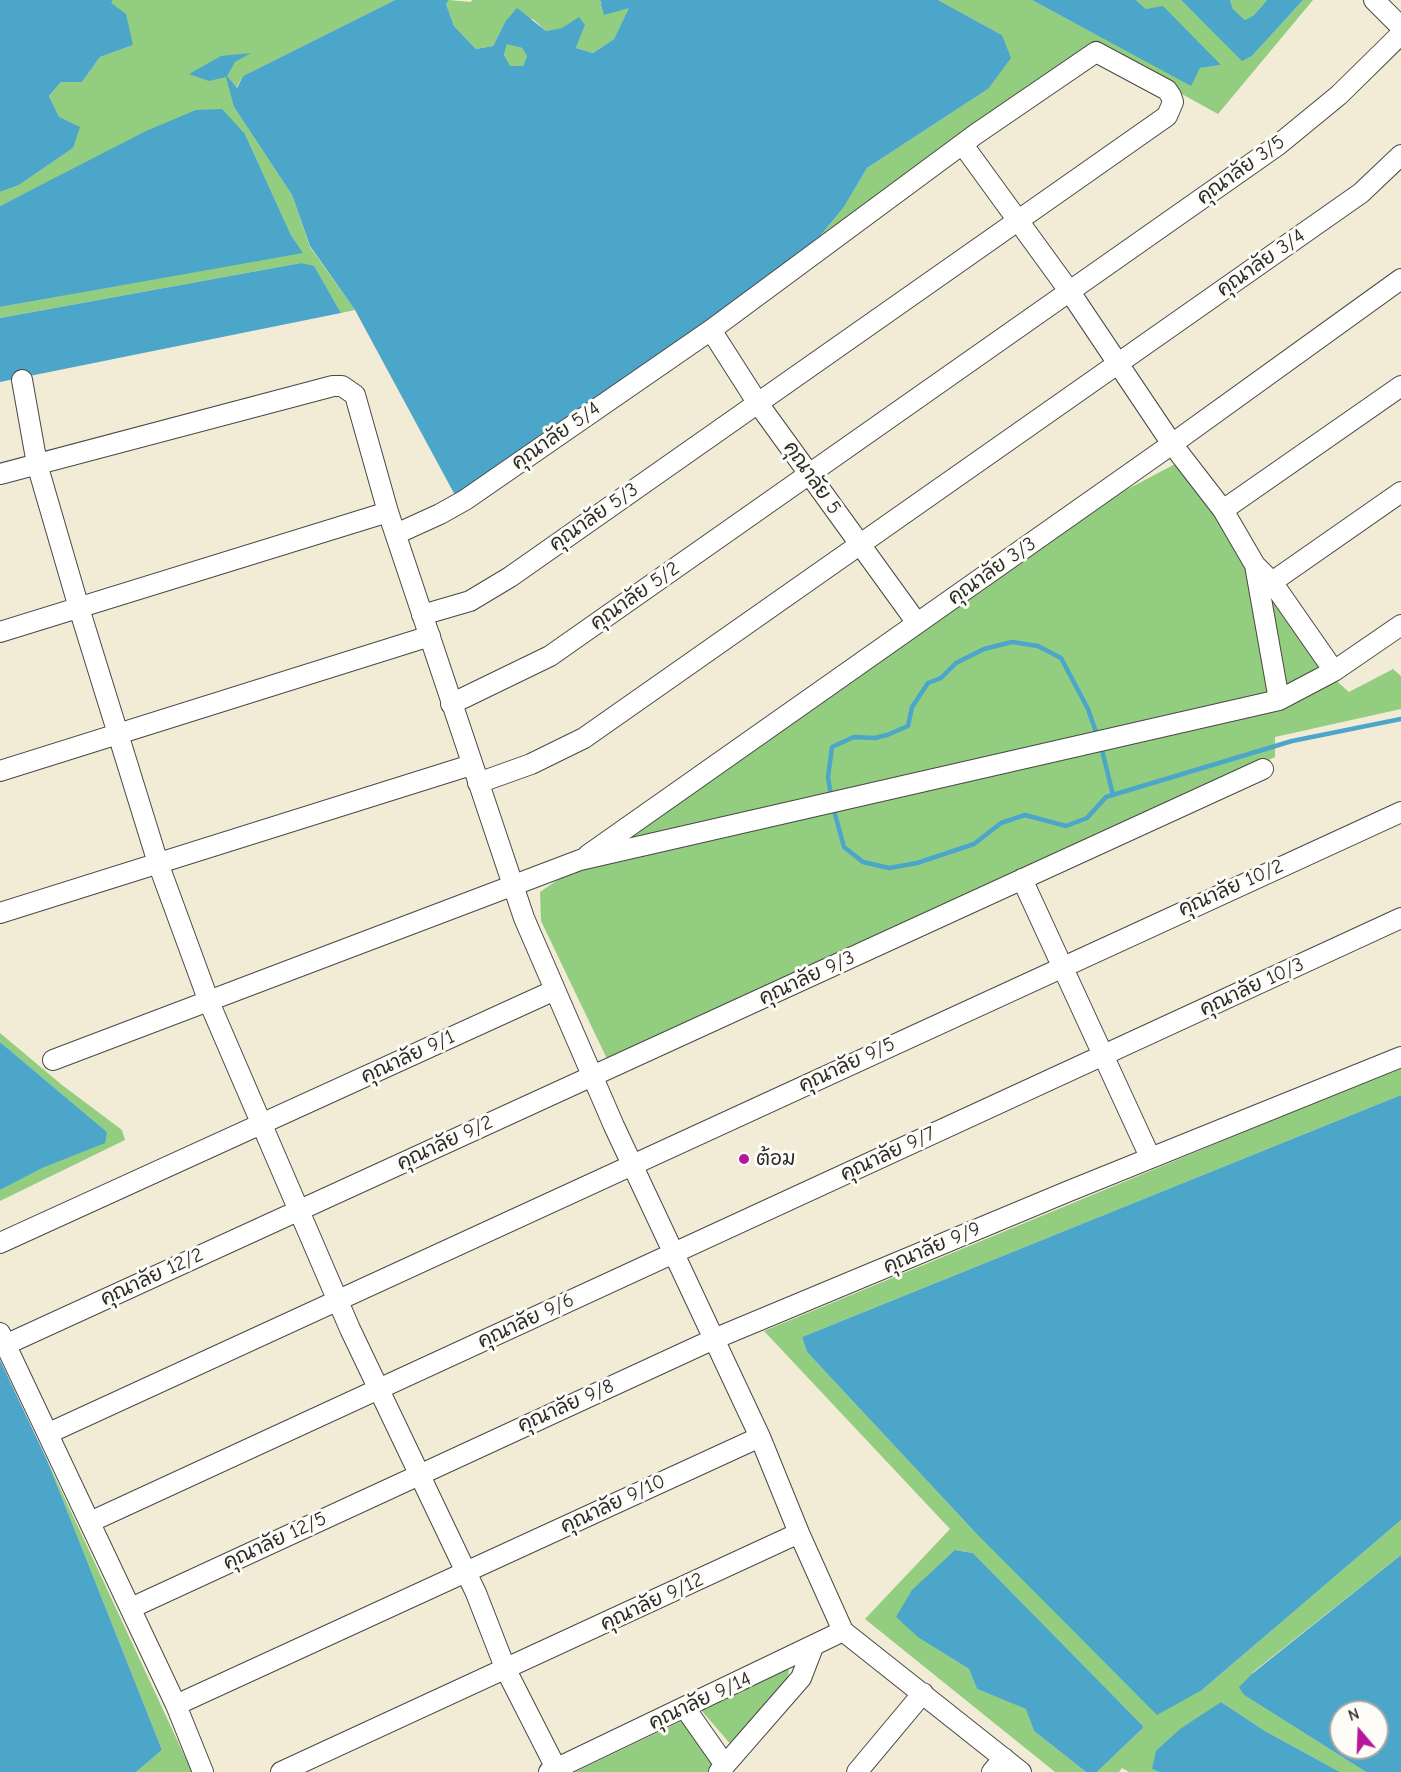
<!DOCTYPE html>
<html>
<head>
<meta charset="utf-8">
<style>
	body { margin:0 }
	#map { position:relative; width:1401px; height:1772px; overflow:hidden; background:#f2ecd6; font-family:"Comic Neue",sans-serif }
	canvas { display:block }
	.north { position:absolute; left:1329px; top:1700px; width:60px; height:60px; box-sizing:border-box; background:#fdfcf7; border:2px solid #a9a8a5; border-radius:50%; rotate:341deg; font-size:16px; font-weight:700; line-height:24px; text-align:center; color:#2b2b2b }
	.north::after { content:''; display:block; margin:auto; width:21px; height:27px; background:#b5179e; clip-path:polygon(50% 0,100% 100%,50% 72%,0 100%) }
</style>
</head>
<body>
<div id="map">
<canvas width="1401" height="1772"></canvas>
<div class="north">N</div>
</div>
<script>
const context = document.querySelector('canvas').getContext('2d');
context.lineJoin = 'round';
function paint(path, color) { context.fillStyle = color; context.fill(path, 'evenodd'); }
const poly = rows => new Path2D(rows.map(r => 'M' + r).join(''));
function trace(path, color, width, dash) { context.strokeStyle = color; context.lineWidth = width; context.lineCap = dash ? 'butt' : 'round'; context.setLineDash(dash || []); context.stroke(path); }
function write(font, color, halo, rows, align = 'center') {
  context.font = font + ' "Comic Neue","Playpen Sans Thai",sans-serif'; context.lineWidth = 6; context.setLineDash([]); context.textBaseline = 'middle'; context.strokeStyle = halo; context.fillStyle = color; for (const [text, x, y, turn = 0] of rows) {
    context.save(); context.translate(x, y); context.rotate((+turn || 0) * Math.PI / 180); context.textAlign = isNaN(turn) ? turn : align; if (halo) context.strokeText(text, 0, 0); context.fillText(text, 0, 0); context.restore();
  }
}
paint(poly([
	[113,0,395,0,243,76,236,88,228,78,234,107,292,195,310,247,355,310,341,313,314,267,301,263,0,318,0,307,302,252,291,235,245,134,42,185,0,206,0,192,19,185,73,148,49,96,61,82,82,82,100,57,133,45,110,3],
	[449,0,471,2,472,0,600,0,600,3,630,7,614,39,593,53,576,48,585,25,546,31,533,19,505,22,493,46,476,49,454,26,446,4],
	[938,0,1032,0,1103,38,1200,68,1220,65,1192,36,1146,9,1136,0,1181,0,1243,60,1252,56,1303,0,1313,0,1218,114,1097,47,811,247,844,207,867,168,988,89,1002,35],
	[1230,0,1267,0,1254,15,1245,20,1233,9],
	[507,43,522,48,527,56,523,66,509,66,504,55],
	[1177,463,1324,670,1349,692,1393,669,1401,676,1401,709,1275,737,1275,757,673,1030,609,1063,541,921,540,892,1124,491],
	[0,1033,62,1085,122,1130,125,1140,0,1201,0,1190,107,1132,0,1042],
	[1401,1067,1401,1095,802,1337,807,1352,972,1529,1202,1690,1401,1520,1401,1555,1253,1672,1244,1695,1366,1772,1340,1772,1265,1731,1221,1702,1152,1769,1159,1772,1129,1772,1122,1768,1119,1772,1097,1772,1144,1727,973,1553,955,1550,919,1638,969,1669,977,1689,1027,1709,1034,1731,1086,1772,1055,1772,865,1619,950,1529,764,1331],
	[47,1460,192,1772,136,1772,162,1750],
	[789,1667,788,1682,733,1747,701,1710],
	[684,1720,717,1763,709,1772,575,1772]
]), '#93cd80');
paint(poly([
	[0,0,113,0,111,3,126,14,133,45,100,57,82,82,61,82,49,96,59,117,80,127,73,148,19,185,0,192],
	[395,0,449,0,446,4,454,26,476,49,493,46,505,22,517,8,546,31,562,28,579,17,585,25,576,48,593,53,614,39,629,8,604,15,600,0,938,0,1002,35,1011,58,988,89,867,168,844,207,811,247,456,497,355,310,310,246,292,195,234,107,226,77,209,81,189,74,221,56,251,53,235,62,227,76,237,88,243,76],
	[507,44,522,48,527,56,523,66,510,66,504,55],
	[1032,0,1136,0,1146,9,1163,6,1221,65,1200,68,1191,86],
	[1181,0,1230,0,1233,9,1245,20,1254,15,1267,0,1303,0,1252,56,1242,61],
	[222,109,245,134,291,235,303,253,0,307,0,206,146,131,196,110],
	[301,263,314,266,341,313,0,382,0,318],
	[0,1042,107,1132,105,1143,42,1168,0,1190],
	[1401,1095,1401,1520,1202,1690,1157,1715,972,1529,807,1352,802,1337],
	[0,1360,47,1460,162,1750,136,1772,0,1772],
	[955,1550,973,1553,1144,1727,1097,1772,1086,1772,1034,1731,1026,1709,977,1689,969,1669,919,1638,896,1617,912,1590],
	[1401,1555,1401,1772,1366,1772,1244,1695,1239,1687,1253,1673],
	[1341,1712,1377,1712,1377,1748,1341,1748],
	[1221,1702,1265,1731,1340,1772,1159,1772,1152,1769,1156,1751,1180,1729]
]), '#4ca6ca');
trace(poly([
	[1101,746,1113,795],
	[831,796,828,777,832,747,854,737,875,738,887,735,908,726,912,707,928,683,941,678,956,663,984,649,1012,642,1038,646,1061,658,1088,709,1097,735],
	[833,807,844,847,863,862,889,868,917,863,974,844,1001,823,1025,815,1066,826,1087,818,1106,797,1292,741,1401,719]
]), '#4ca6ca', 4.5);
const minor = poly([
	[1374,0,1401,27],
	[963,145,1070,292,1172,444,1223,510,1255,565,1272,582,1334,671],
	[711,330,757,402,917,623],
	[22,380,37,464,79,608,158,863,209,1002,350,1329,476,1593,506,1670,558,1772],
	[0,474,333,386,342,386,355,395,388,512,524,918,614,1126,760,1437,799,1533,843,1631,1021,1772],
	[1223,510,1401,386],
	[396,534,440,514,465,500,711,330,976,134,1096,52,1167,90,1171,96,1173,102,1167,116,510,577,470,601,422,615],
	[1255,565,1279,700],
	[1272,582,1401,492],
	[0,632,388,512],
	[451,704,550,656,1278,145,1339,95,1401,34],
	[0,771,430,636],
	[478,783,531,764,584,738,1361,193,1401,155],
	[588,855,1172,444,1401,279],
	[1022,879,1150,1157],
	[0,913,471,765],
	[53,1060,580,860,1279,700,1334,671,1401,625],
	[0,1243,555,990],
	[0,1333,176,1705,203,1772],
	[5,1345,1263,769],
	[49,1433,1401,812],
	[90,1522,1401,918],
	[131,1608,714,1339,1069,1191,1401,1057],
	[176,1705,760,1437],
	[685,1708,725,1765],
	[281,1772,799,1533],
	[549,1772,843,1631],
	[719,1772,801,1678,813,1647],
	[857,1772,923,1693],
	[992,1772,1004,1758]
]);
trace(minor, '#494845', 22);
trace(minor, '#fff', 20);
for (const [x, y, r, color] of [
	[744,1159,6,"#b5179e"]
]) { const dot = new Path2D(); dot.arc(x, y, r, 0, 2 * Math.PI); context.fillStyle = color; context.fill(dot); trace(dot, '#fdfcf7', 2); }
write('20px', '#2b2b2b', '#fdfcf7', [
	["คุณาลัย 3/5",1241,170,-36],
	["คุณาลัย 3/4",1261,263,-35],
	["คุณาลัย 5/4",556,436,-35],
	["คุณาลัย 5",812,478,55],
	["คุณาลัย 5/3",594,517,-35],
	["คุณาลัย 3/3",992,571,-35],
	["คุณาลัย 5/2",635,596,-35],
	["คุณาลัย 10/2",1231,888,-24],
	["คุณาลัย 9/3",807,978,-25],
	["คุณาลัย 10/3",1252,987,-25],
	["คุณาลัย 9/1",408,1057,-25],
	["คุณาลัย 9/5",847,1065,-25],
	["คุณาลัย 9/2",445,1143,-25],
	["คุณาลัย 9/7",888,1154,-25],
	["คุณาลัย 9/9",932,1248,-23],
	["คุณาลัย 12/2",152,1277,-25],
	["คุณาลัย 9/6",526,1321,-25],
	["คุณาลัย 9/8",566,1406,-24],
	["คุณาลัย 9/10",613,1504,-25],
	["คุณาลัย 12/5",275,1541,-25],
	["คุณาลัย 9/12",652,1602,-25],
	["คุณาลัย 9/14",700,1701,-25]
]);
write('20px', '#2b2b2b', '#fdfcf7', [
	["ต้อม",756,1159]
], 'left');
</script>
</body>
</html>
